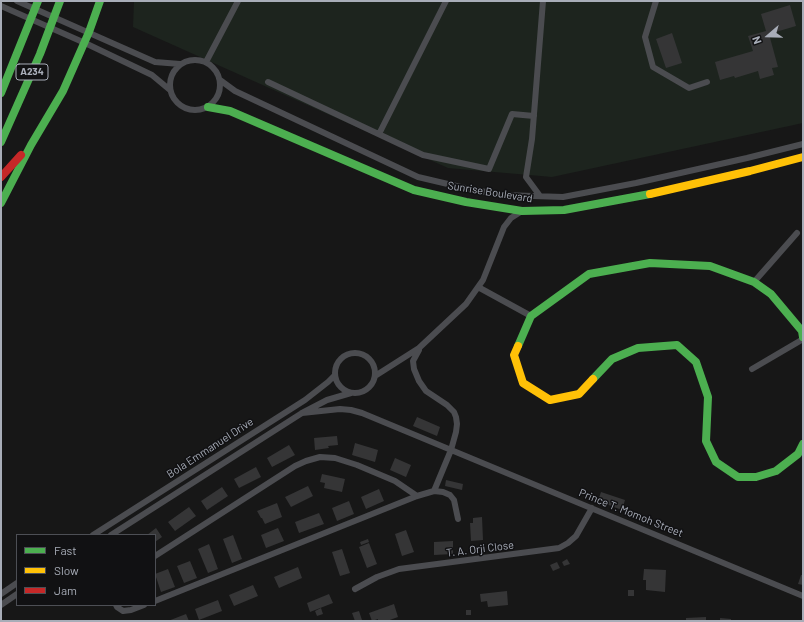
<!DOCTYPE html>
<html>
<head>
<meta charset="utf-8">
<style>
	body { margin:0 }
	#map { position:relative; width:804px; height:622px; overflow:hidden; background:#171717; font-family:Barlow,sans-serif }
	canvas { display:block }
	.frame { position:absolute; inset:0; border:2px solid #a8adb8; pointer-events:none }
	.legend { position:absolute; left:16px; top:534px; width:140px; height:72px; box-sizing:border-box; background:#111113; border:1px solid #4d4f55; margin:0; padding:5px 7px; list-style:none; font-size:12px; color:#a8adb8 }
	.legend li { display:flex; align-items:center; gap:8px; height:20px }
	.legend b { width:20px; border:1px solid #4d4f55 }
	.north { position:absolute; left:748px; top:16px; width:40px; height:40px; -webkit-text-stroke:3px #111113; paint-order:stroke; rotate:250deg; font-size:11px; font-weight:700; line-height:16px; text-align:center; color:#a8adb8 }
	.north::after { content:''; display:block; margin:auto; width:14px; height:18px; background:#a8adb8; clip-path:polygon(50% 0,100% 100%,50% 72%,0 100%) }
</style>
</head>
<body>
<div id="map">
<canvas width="804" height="622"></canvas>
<div class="frame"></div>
<ul class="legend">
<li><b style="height:5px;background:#4caf50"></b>Fast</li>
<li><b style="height:5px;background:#ffc107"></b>Slow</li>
<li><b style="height:5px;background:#c62828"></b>Jam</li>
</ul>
<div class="north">N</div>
</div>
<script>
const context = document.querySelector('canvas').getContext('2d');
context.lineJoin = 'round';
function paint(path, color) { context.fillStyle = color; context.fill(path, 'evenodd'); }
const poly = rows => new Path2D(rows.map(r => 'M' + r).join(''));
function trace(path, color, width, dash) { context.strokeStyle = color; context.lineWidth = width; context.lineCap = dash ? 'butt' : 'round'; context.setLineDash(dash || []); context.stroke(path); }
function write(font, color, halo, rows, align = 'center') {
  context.font = font + ' Barlow,sans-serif'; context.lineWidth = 3; context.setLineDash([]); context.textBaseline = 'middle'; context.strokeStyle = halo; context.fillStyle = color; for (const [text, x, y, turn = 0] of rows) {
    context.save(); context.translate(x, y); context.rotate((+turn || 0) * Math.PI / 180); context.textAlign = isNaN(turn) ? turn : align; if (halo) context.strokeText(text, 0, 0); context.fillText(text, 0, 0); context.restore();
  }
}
paint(poly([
	[134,1,803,1,803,123,552,177,448,168,133,27]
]), '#1d241e');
paint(poly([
	[790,5,796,26,769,34,778,67,772,68,774,75,760,79,758,71,735,78,734,76,720,80,715,62,753,51,748,36,766,31,761,14],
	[672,33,682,63,666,68,656,39],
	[417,417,440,427,437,436,413,426],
	[337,436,338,445,328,446,329,448,315,450,314,438],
	[355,443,378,450,375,462,352,455],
	[289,445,295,455,272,467,267,458],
	[395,458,411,465,406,477,390,470],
	[256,467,261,477,239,488,234,479],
	[322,474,345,479,342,492,324,488,325,483,320,482],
	[446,480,463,484,462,490,445,486],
	[308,486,313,496,291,507,285,497],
	[222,487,228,496,207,510,201,501],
	[379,489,384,501,366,509,361,497],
	[601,492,625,500,622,510,598,501],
	[349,501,354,514,337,521,332,508],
	[277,503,282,517,265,524,262,518,261,518,257,511],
	[189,507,196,516,175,531,168,522],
	[319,513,324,524,299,533,295,522],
	[482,517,483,540,471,541,470,523,473,523,473,518],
	[156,528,162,537,155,542,155,535,147,535],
	[278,528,284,541,266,548,261,535],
	[406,530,414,552,402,556,395,534],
	[233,535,242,559,232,563,223,539],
	[368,539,369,542,361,545,360,542],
	[453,541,453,554,434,555,434,542],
	[369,543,377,564,367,568,359,547],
	[209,544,218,569,208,573,198,549],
	[342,549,350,573,340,576,332,552],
	[567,559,570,564,564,566,562,562],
	[190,561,197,578,184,583,177,566],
	[557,562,560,568,553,571,550,565],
	[298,567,302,578,279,588,274,577],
	[168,569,175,587,161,592,155,574],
	[644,569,666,570,665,592,646,590,646,580,643,580],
	[801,575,803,575,803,585,798,584],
	[253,585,258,596,234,606,229,595],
	[628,590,634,590,634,596,628,596],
	[507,591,508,605,488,607,487,601,481,602,480,594],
	[329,594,333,603,310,612,307,603],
	[218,600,222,611,199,620,195,609],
	[394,604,398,617,387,621,378,621,378,619,372,621,369,613],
	[321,608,323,614,317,616,315,611],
	[466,610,471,610,471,615,466,615],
	[359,611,362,620,355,621,352,613],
	[186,614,189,621,168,621],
	[706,617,706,621,686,621,686,618],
	[720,618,731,619,731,621,720,621]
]), '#353536');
trace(poly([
	[17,1,155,62,180,64],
	[656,1,645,37,653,67,689,88,707,82],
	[1,6,85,43,152,75,170,90],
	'170 85a25 25 0 1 1 50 0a25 25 0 1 1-50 0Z',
	[206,62,238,1],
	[220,80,235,91,418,177,469,189,503,195,563,197,636,183,747,158,803,144],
	[268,82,423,155,489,169,512,114,534,116],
	[379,134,446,1],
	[540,196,526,177,532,139,543,1],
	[754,282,797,233],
	[478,287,531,316],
	[419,350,413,361,414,369,419,381,426,391,447,405,454,412,456,417,457,424,456,432,451,450,434,491],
	'335 373a20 20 0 1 1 40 0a20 20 0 1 1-40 0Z',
	[752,369,803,339],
	[375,376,419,348,466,304,483,280,504,227,511,218,522,211],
	[302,413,340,409,351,410,362,413,803,596],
	[93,535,305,400,328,382,335,375],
	[111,535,302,413,327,400,351,393],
	[155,556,295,466,306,461,320,457,335,458,357,465,395,481,417,496],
	[355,589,377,577,399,569,559,548,568,543,576,536,592,508],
	[1,594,17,583],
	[155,601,417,496,434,491,443,492,450,495,454,500,458,519],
	[1,605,17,594],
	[116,605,117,607,123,611,131,610,144,605]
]), '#4b4c50', 6);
trace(poly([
	[1,93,38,1],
	[208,107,230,111,414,190,466,202,522,211,564,210,650,194],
	[1,142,40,54,60,1],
	[1,203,31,145,63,91,89,32,100,1],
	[518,346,531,316,589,274,650,263,710,266,754,282,771,294,802,331,803,337],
	[593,379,612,359,638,348,677,345,696,362,708,397,706,441,716,462,738,477,756,477,776,471,798,454,803,444]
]), '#4caf50', 8);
trace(poly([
	[650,194,750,171,803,157],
	[518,346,514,355,523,383,550,400,579,394,593,379]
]), '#ffc107', 8);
trace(poly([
	[1,177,21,155]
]), '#c62828', 8);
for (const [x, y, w] of [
	[32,72,32]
]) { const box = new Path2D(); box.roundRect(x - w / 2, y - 8, w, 16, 3); context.fillStyle = '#111113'; context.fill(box); trace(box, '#a8adb8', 1); }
write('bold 10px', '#a8adb8', null, [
	["A234",32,72]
]);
write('11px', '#a8adb8', '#111113', [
	["Sunrise Boulevard",490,192,9],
	["Bola Emmanuel Drive",210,448,-33],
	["Prince T. Momoh Street",631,513,22],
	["T. A. Orji Close",480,549,-7]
]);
</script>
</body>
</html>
